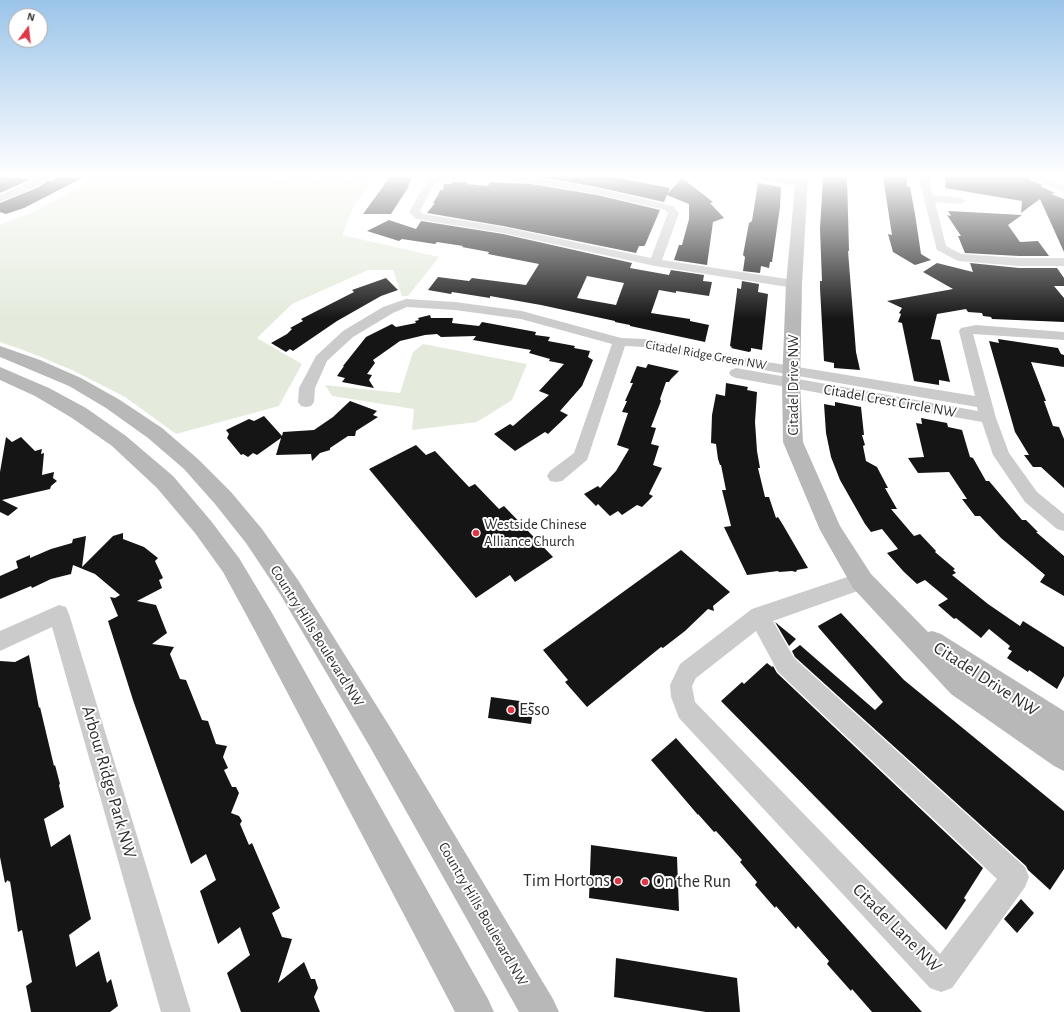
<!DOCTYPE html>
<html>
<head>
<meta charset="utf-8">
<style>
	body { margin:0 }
	#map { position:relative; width:1064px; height:1012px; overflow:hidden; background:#fff; font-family:"Alegreya Sans",sans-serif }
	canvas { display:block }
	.north { position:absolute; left:8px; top:8px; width:40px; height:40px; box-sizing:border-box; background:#fff; border:1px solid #ababab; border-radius:50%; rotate:15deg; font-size:11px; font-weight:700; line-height:16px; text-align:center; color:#2e2e2e }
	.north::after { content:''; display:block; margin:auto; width:14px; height:18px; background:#de3745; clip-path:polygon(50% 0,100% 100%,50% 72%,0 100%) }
</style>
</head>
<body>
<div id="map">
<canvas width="1064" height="1012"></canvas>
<div class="north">N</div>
</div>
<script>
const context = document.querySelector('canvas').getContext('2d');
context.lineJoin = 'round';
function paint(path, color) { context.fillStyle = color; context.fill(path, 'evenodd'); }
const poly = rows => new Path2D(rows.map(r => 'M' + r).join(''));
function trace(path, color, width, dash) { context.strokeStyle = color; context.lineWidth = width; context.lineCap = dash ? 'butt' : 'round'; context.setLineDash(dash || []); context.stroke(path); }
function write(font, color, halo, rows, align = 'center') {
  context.font = font + ' "Alegreya Sans",sans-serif'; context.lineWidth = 4; context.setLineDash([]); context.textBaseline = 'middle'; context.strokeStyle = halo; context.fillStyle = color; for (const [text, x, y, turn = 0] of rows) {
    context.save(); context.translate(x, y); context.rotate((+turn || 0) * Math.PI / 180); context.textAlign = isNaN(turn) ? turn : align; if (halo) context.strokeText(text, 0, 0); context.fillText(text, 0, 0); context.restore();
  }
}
paint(poly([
	[96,177,252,177,258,178,376,177,355,204,342,235,439,257,408,296,402,296,393,270,368,270,292,304,257,338,302,364,279,406,176,434,125,397,74,371,31,353,0,342,0,225,36,211],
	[423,344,527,364,512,400,477,422,412,430,414,409,332,396,325,385,400,393,413,352]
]), '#e4ebdc');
paint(poly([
	[0,177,9,177,31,179,0,193],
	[58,177,84,177,24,208,6,214,0,212,0,203,39,187,47,181,52,181],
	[390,177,413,177,408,186,409,186,391,214,363,214],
	[541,177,614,177,670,188,668,193,682,178,713,202,710,203,724,218,713,222,707,265,674,260,679,245,682,245,689,219,689,204,667,195,664,202,597,187],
	[823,177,847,177,849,251,848,251,856,352,860,370,834,368,834,363,824,361,820,288,820,281,822,281,820,229],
	[883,177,907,177,907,187,910,187,915,214,921,254,931,260,915,265,893,252,888,234,892,235],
	[946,177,1028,177,1030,180,1043,185,1040,186,1055,193,1051,194,1064,199,1064,252,1040,199,1021,213,1022,201,945,188],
	[452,182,467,182,467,184,488,186,490,182,531,184,597,195,660,210,645,245,644,246,639,246,636,253,503,226,427,213,435,203,433,203,438,195,440,190,443,190,444,184,452,184],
	[758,183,781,187,780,207,772,262,770,262,769,268,761,266,760,273,743,271,745,257,743,255,749,223,752,221],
	[948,211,1022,215,1008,225,1020,242,1038,241,1049,256,1019,256,965,253,958,236,961,236,947,215,951,216],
	[389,220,416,229,421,221,503,234,632,263,630,268,669,275,671,270,704,275,703,281,712,282,709,296,676,291,676,293,659,290,651,313,690,319,690,321,709,325,705,342,630,326,630,325,615,322,615,321,541,305,490,296,490,298,452,292,451,294,428,290,438,277,469,281,472,278,526,285,539,264,488,254,489,252,462,247,463,246,437,242,435,244,402,239,399,241,367,231],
	[587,276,624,283,616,305,577,298],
	[937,263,973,272,970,263,1019,268,1057,268,1064,278,1064,286,1054,286,1064,298,1064,322,992,319,991,317,983,316,982,313,968,312,966,309,937,314,931,339,940,340,950,382,939,380,939,385,914,381,902,323,898,322,901,314,899,313,902,308,887,301,953,289,923,272],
	[386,278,398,290,381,296,337,321,293,351,290,349,286,352,271,343,287,334,292,329,290,328,303,321,301,319,354,292,352,290],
	[742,281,759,284,758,292,768,294,762,350,751,348,751,351,749,352,731,348,732,347,730,346,737,291,737,288,741,289],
	[430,315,431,318,453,318,452,323,479,326,482,322,536,332,535,335,550,337,548,341,575,346,574,348,590,351,588,357,593,360,582,386,560,411,568,415,548,434,545,432,515,451,494,434,510,424,513,426,549,395,539,391,564,364,549,361,550,359,529,353,531,350,473,340,476,336,441,337,437,334,425,335,400,341,373,360,375,363,367,374,372,375,369,380,374,388,342,382,345,378,337,376,344,366,343,366,366,337,392,324,396,327,416,323,415,321,419,320,418,318],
	[998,339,1058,348,1061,354,1064,355,1064,367,1031,362,1046,401,1044,401,1053,426,1059,427,1064,439,1064,488,1041,467,1033,467,1024,455,1029,455,1015,432,989,341,999,343],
	[648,364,679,371,671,379,669,382,666,382,660,399,661,401,651,427,656,428,651,444,659,446,653,465,662,468,649,494,653,496,642,507,637,505,622,515,618,511,610,516,598,504,596,506,584,494,598,486,600,488,616,471,629,449,617,445,628,413,622,412,627,401,625,401,633,383,630,383,637,366,646,368],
	[726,383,748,387,747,390,757,392,755,422,757,451,760,468,758,468,765,497,769,497,776,518,778,517,783,525,808,568,797,570,796,572,792,571,779,572,778,571,747,575,724,527,731,526,722,490,726,490,721,465,720,465,718,459,716,444,711,443,712,415,716,394,725,396],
	[350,401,377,411,373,415,378,417,356,431,355,436,348,436,330,448,330,450,320,453,312,461,311,454,276,455,281,438,257,455,253,453,248,457,243,454,241,455,227,438,229,434,226,430,249,419,254,421,264,416,282,436,283,432,314,430,333,417],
	[835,402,861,407,864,435,862,435,865,445,863,446,866,461,877,467,888,488,885,488,897,509,891,509,914,536,920,534,936,551,935,552,955,569,953,570,956,573,952,575,988,604,1020,626,1023,621,1064,647,1064,676,1057,689,1029,670,1028,672,1007,658,1012,651,1008,649,1010,646,989,629,981,638,956,618,954,619,938,605,948,599,925,580,917,584,904,572,887,553,898,549,882,529,871,532,865,524,840,480,831,457,826,433,824,404,835,406],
	[921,418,947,423,948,427,962,430,970,457,973,458,986,481,989,481,1022,520,1026,520,1038,532,1036,532,1064,556,1064,596,1040,582,1045,575,1001,538,980,516,975,516,962,499,967,499,949,472,918,473,908,458,924,457,916,423,922,424],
	[6,437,12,442,21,437,35,451,42,449,41,454,44,453,42,475,54,472,53,478,57,481,51,486,50,489,2,500,18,508,8,516,0,512,0,472],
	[416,445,426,455,435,451,469,487,475,484,499,509,504,506,553,557,515,582,510,575,476,598,369,469],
	[123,533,123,539,144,547,158,558,155,561,163,578,159,580,162,588,137,601,156,605,167,633,152,644,174,647,170,654,180,679,186,680,202,720,208,721,216,744,227,746,223,757,228,768,224,770,232,787,236,787,239,793,231,813,239,816,242,821,240,824,249,845,252,843,280,908,272,913,282,937,292,939,278,983,304,962,311,979,315,979,318,988,314,997,320,1012,241,1012,227,973,250,955,240,927,218,944,200,891,216,880,206,854,191,864,133,700,108,621,118,616,110,597,115,598,120,595,95,574,73,565,71,574,51,579,32,588,31,586,0,599,0,576,18,568,16,561,30,555,30,558,51,549,72,543,73,539,86,536,82,567,113,536],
	[681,550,730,592,713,606,714,611,708,609,685,631,663,648,661,647,587,707,565,682,568,680,543,650],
	[841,613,904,680,1064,811,1064,869,1050,890,1028,870,1026,866,795,657,792,651,800,645,875,710,883,702,819,628,818,626],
	[775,622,796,639,789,646],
	[29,655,39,708,40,707,54,766,55,765,60,784,59,785,64,807,44,819,51,847,70,834,91,919,69,935,76,967,99,951,107,983,111,979,118,1006,110,1012,31,1012,26,986,32,982,22,930,18,932,10,881,9,882,8,880,5,883,0,857,0,661,15,662],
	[767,663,772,667,773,666,777,673,983,868,964,898,966,900,946,930,721,701,742,682,744,684],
	[491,697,534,703,531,724,488,718],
	[676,738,820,898,922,1012,872,1012,852,989,851,991,827,964,829,961,798,926,796,929,776,906,775,908,755,885,757,882,740,862,742,860,716,831,714,832,698,814,698,815,651,760],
	[591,845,677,857,679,911,589,898],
	[1021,899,1034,913,1017,933,1004,919],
	[616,958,737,978,740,1012,706,1012,614,997]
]), '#151515');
paint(poly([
	[37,177,49,177,38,186,0,202,0,195,30,182,37,177],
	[434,177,451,177,449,179,435,183,420,211,423,214,503,227,651,258,668,213,665,210,597,194,531,183,501,180,496,177,531,177,597,188,673,206,679,213,662,260,794,280,798,281,800,284,798,287,794,288,655,266,503,233,416,219,409,212,428,179,434,177],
	[921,177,931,177,930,183,933,195,961,198,966,201,961,204,935,202,946,246,961,254,1019,258,1064,258,1064,266,1019,266,958,261,937,250,920,183,921,177],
	[1029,177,1043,177,1064,185,1064,191,1031,179,1029,177],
	[406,299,455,302,522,311,621,338,644,339,700,351,975,396,959,331,961,328,976,325,1064,332,1064,340,973,334,996,418,1009,453,1037,492,1064,514,1064,531,1057,529,1025,502,993,455,982,422,736,378,731,376,729,373,731,370,736,368,978,411,977,407,700,359,644,347,625,346,587,460,562,481,556,482,550,481,547,476,550,471,574,453,612,344,521,319,455,310,407,307,393,313,353,337,327,361,315,388,314,402,311,406,306,407,301,406,298,402,299,388,316,356,343,331,383,307,406,299],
	[862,572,869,575,872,581,869,587,773,621,794,658,1025,867,1029,877,1025,887,952,988,941,992,930,988,679,718,671,697,670,685,680,664,752,609,862,572],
	[756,631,778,672,997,879,940,954,695,702,692,686,696,678,756,631],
	[59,605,66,607,69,614,191,1012,161,1012,52,627,0,651,0,631,59,605]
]), '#cbcbcb');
paint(poly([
	[762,177,786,177,796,179,796,177,808,177,802,284,800,384,803,442,840,526,871,574,928,632,932,631,941,634,1064,711,1064,771,1054,766,951,694,853,588,820,530,783,442,782,384,786,284,795,186,764,180,762,177],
	[0,346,40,360,81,378,120,400,162,428,198,459,231,492,262,529,298,580,390,727,553,999,559,1012,519,1012,370,747,280,594,246,543,215,504,184,469,148,438,106,408,69,386,0,357,0,346],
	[0,367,49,388,86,408,126,436,173,476,211,521,239,558,272,613,488,999,494,1012,455,1012,254,629,223,572,195,533,157,488,112,446,72,418,35,396,0,380,0,367]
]), '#b8b8b8');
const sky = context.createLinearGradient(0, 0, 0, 319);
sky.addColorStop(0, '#9bc4e9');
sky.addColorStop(0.55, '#fff');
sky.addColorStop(1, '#ffffff00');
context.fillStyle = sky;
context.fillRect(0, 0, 1064, 319);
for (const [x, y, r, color] of [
	[476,533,4,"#de3745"],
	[511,710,4,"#de3745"],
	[618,881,4,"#de3745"],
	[645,882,4,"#de3745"]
]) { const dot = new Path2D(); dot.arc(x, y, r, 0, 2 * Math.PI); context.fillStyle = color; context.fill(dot); trace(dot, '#fff', 1.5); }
write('13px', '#2e2e2e', '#fff', [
	["Citadel Ridge Green NW",706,355,10]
]);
write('15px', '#2e2e2e', '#fff', [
	["Citadel Drive NW",793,385,-90],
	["Citadel Crest Circle NW",890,401,10],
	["Country Hills Boulevard NW",317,636,58],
	["Country Hills Boulevard NW",483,914,60]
]);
write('15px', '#2e2e2e', '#fff', [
	["Westside Chinese",484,524],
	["Alliance Church",484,541]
], 'left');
write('18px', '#2e2e2e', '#fff', [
	["Citadel Drive NW",986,679,33],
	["Arbour Ridge Park NW",109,782,74],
	["Citadel Lane NW",897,928,45]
]);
write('18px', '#2e2e2e', '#fff', [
	["Esso",519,710],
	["Tim Hortons",610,881,"right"],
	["On the Run",653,882]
], 'left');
</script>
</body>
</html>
